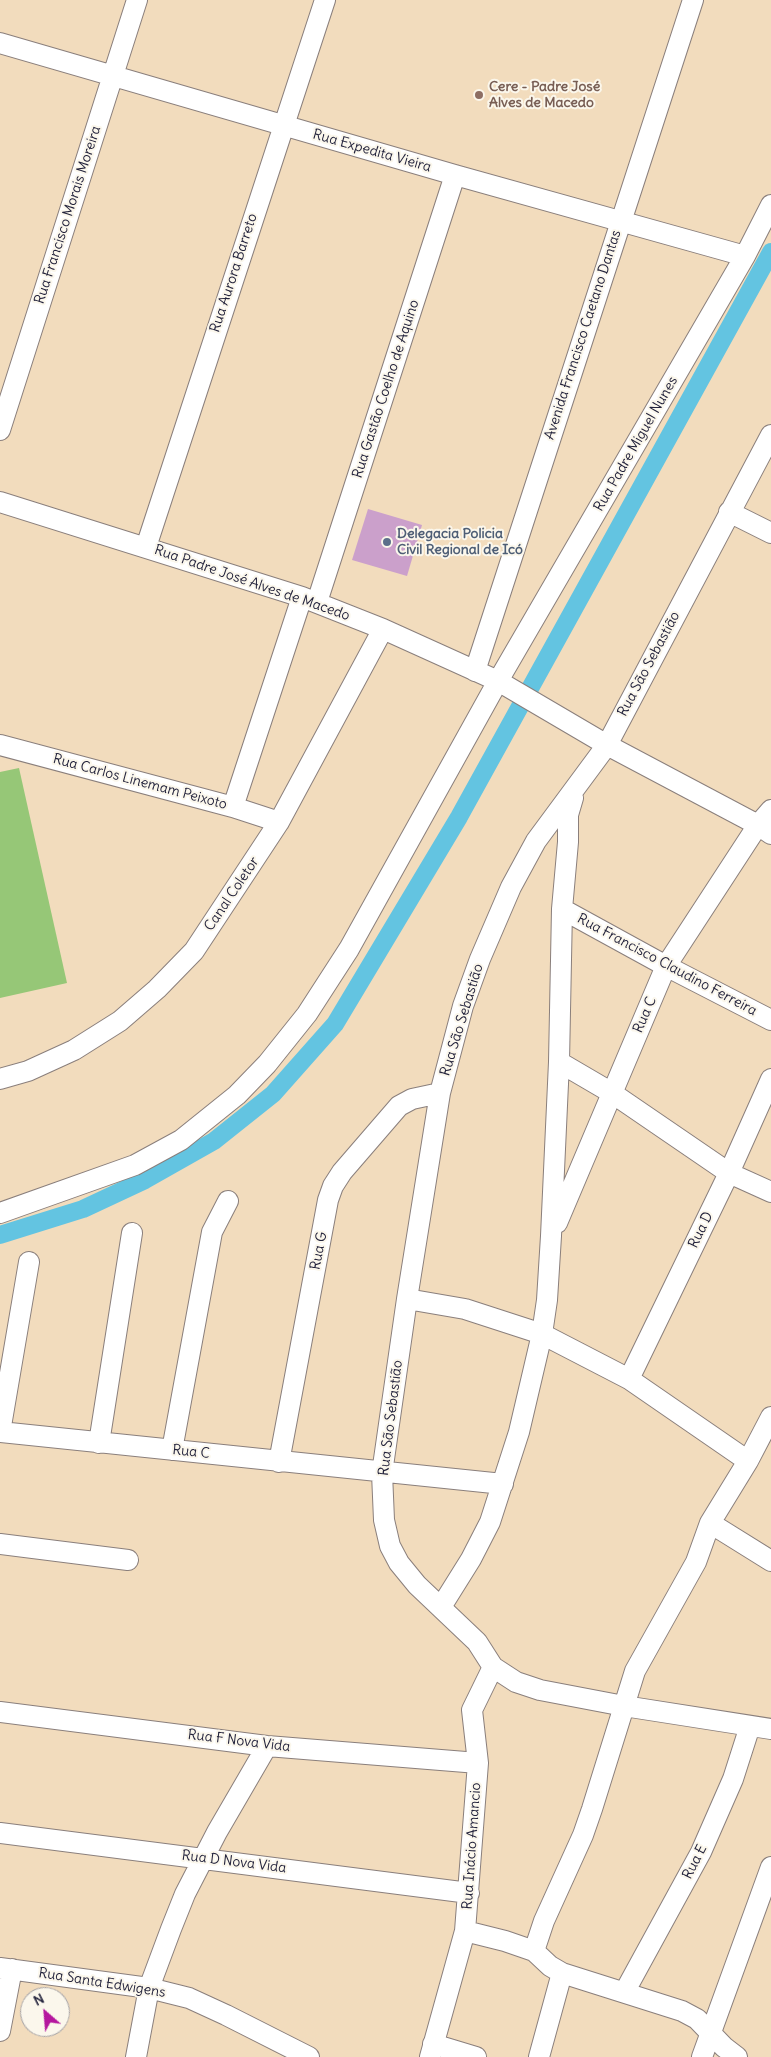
<!DOCTYPE html>
<html>
<head>
<meta charset="utf-8">
<style>
	body { margin:0 }
	#map { position:relative; width:771px; height:2057px; overflow:hidden; background:#f2dcbd; font-family:Delius,sans-serif }
	canvas { display:block }
	.north { position:absolute; left:20px; top:1987px; width:50px; height:50px; box-sizing:border-box; background:#fbf7ec; border:1px solid #a4a2a5; border-radius:50%; rotate:333deg; font-size:14px; font-weight:700; line-height:20px; text-align:center; color:#22223b }
	.north::after { content:''; display:block; margin:auto; width:18px; height:22px; background:#b5179e; clip-path:polygon(50% 0,100% 100%,50% 72%,0 100%) }
</style>
</head>
<body>
<div id="map">
<canvas width="771" height="2057"></canvas>
<div class="north">N</div>
</div>
<script>
const context = document.querySelector('canvas').getContext('2d');
context.lineJoin = 'round';
function paint(path, color) { context.fillStyle = color; context.fill(path, 'evenodd'); }
const poly = rows => new Path2D(rows.map(r => 'M' + r).join(''));
function trace(path, color, width, dash) { context.strokeStyle = color; context.lineWidth = width; context.lineCap = dash ? 'butt' : 'round'; context.setLineDash(dash || []); context.stroke(path); }
function write(font, color, halo, rows, align = 'center') {
  context.font = font + ' Delius,sans-serif'; context.lineWidth = 4; context.setLineDash([]); context.textBaseline = 'middle'; context.strokeStyle = halo; context.fillStyle = color; for (const [text, x, y, turn = 0] of rows) {
    context.save(); context.translate(x, y); context.rotate((+turn || 0) * Math.PI / 180); context.textAlign = isNaN(turn) ? turn : align; if (halo) context.strokeText(text, 0, 0); context.fillText(text, 0, 0); context.restore();
  }
}
paint(poly([
	[19,768,67,983,0,998,0,772]
]), '#96c777');
trace(poly([
	[0,1235,83,1209,145,1180,214,1141,273,1094,335,1024,459,817,771,252]
]), '#63c4e1', 18);
paint(poly([
	[368,509,422,525,407,576,352,560]
]), '#cba0cb');
const minor = poly([
	[0,43,455,175,745,256],
	[0,430,137,0],
	[0,502,302,597,383,629,498,681,607,745,758,825,771,834],
	[729,512,771,533],
	[146,547,325,0],
	[317,602,455,175],
	[475,671,693,0],
	[0,745,233,807,279,822],
	[233,807,302,597],
	[562,909,666,966,771,1020],
	[559,1062,612,1093,729,1173,771,1192],
	[0,1079,28,1071,74,1050,120,1021,157,989,194,951,279,822,383,629],
	[0,1213,135,1165,181,1140,237,1095,267,1064,307,1014,349,949,498,681,745,256,771,205],
	[557,1223,666,966,758,825,771,810],
	[407,1299,465,1309,542,1334,629,1379,748,1461],
	[629,1379,729,1173,771,1079],
	[0,1432,503,1484],
	[0,1432,29,1262],
	[99,1443,132,1233],
	[172,1450,212,1232,228,1201],
	[279,1462,328,1200,333,1186,342,1172,399,1106,412,1099,440,1093],
	[710,1523,771,1561],
	[0,1544,128,1560],
	[441,1607,471,1559,490,1522,519,1432,542,1334,547,1300,551,1236,559,1062,562,909,568,842,568,815,573,798],
	[493,1667,516,1682,540,1690,624,1706,771,1729],
	[0,1712,267,1746,478,1763],
	[0,1833,469,1893],
	[465,1931,505,1941,534,1951,550,1966,562,1973,682,2011,697,2019,724,2047,737,2057],
	[534,1951,544,1921,583,1835,592,1809,635,1671,696,1562,710,1523,748,1461,771,1417],
	[0,1968,149,1988,189,1998,226,2015,309,2057],
	[625,1991,701,1852,733,1779,750,1726],
	[0,2031,12,1969],
	[433,2044,476,2057],
	[136,2057,149,1988,171,1929,185,1894,217,1832,267,1746],
	[430,2057,465,1931,478,1763,472,1710,493,1667,477,1642,417,1585,399,1563,390,1546,384,1520,382,1473,407,1299,440,1093,463,1006,480,959,511,887,536,841,607,745,771,435],
	[539,2057,562,1973],
	[702,2057,771,1867]
]);
trace(minor, '#8a7f7c', 22);
trace(minor, '#fff', 20);
for (const [x, y, r, color] of [
	[479,95,5,"#8d6e63"],
	[387,542,5,"#5c6f8a"]
]) { const dot = new Path2D(); dot.arc(x, y, r, 0, 2 * Math.PI); context.fillStyle = color; context.fill(dot); trace(dot, '#fbf7ec', 2); }
write('bold 14px', '#785e54', '#fbf7ec', [
	["Cere - Padre José",489,87],
	["Alves de Macedo",489,103]
], 'left');
write('14px', '#22223b', '#fbf7ec', [
	["Rua Expedita Vieira",372,151,16],
	["Rua Francisco Morais Moreira",68,215,-72],
	["Rua Aurora Barreto",234,273,-72],
	["Avenida Francisco Caetano Dantas",583,335,-72],
	["Rua Gastão Coelho de Aquino",386,389,-72],
	["Rua Padre Miguel Nunes",636,444,-60],
	["Rua Padre José Alves de Macedo",252,583,19],
	["Rua São Sebastião",649,664,-62],
	["Rua Carlos Linemam Peixoto",140,782,15],
	["Canal Coletor",232,894,-56],
	["Rua Francisco Claudino Ferreira",667,965,28],
	["Rua C",645,1015,-67],
	["Rua São Sebastião",462,1020,-73],
	["Rua D",701,1230,-64],
	["Rua G",319,1251,-79],
	["Rua São Sebastião",391,1418,-83],
	["Rua C",191,1452,6],
	["Rua F Nova Vida",239,1741,7],
	["Rua Inácio Amancio",472,1846,-86],
	["Rua D Nova Vida",234,1862,7],
	["Rua E",695,1862,-63],
	["Rua Santa Edwigens",102,1983,9]
]);
write('bold 14px', '#4e5e75', '#fbf7ec', [
	["Delegacia Policia",397,534],
	["Civil Regional de Icó",397,550]
], 'left');
</script>
</body>
</html>
